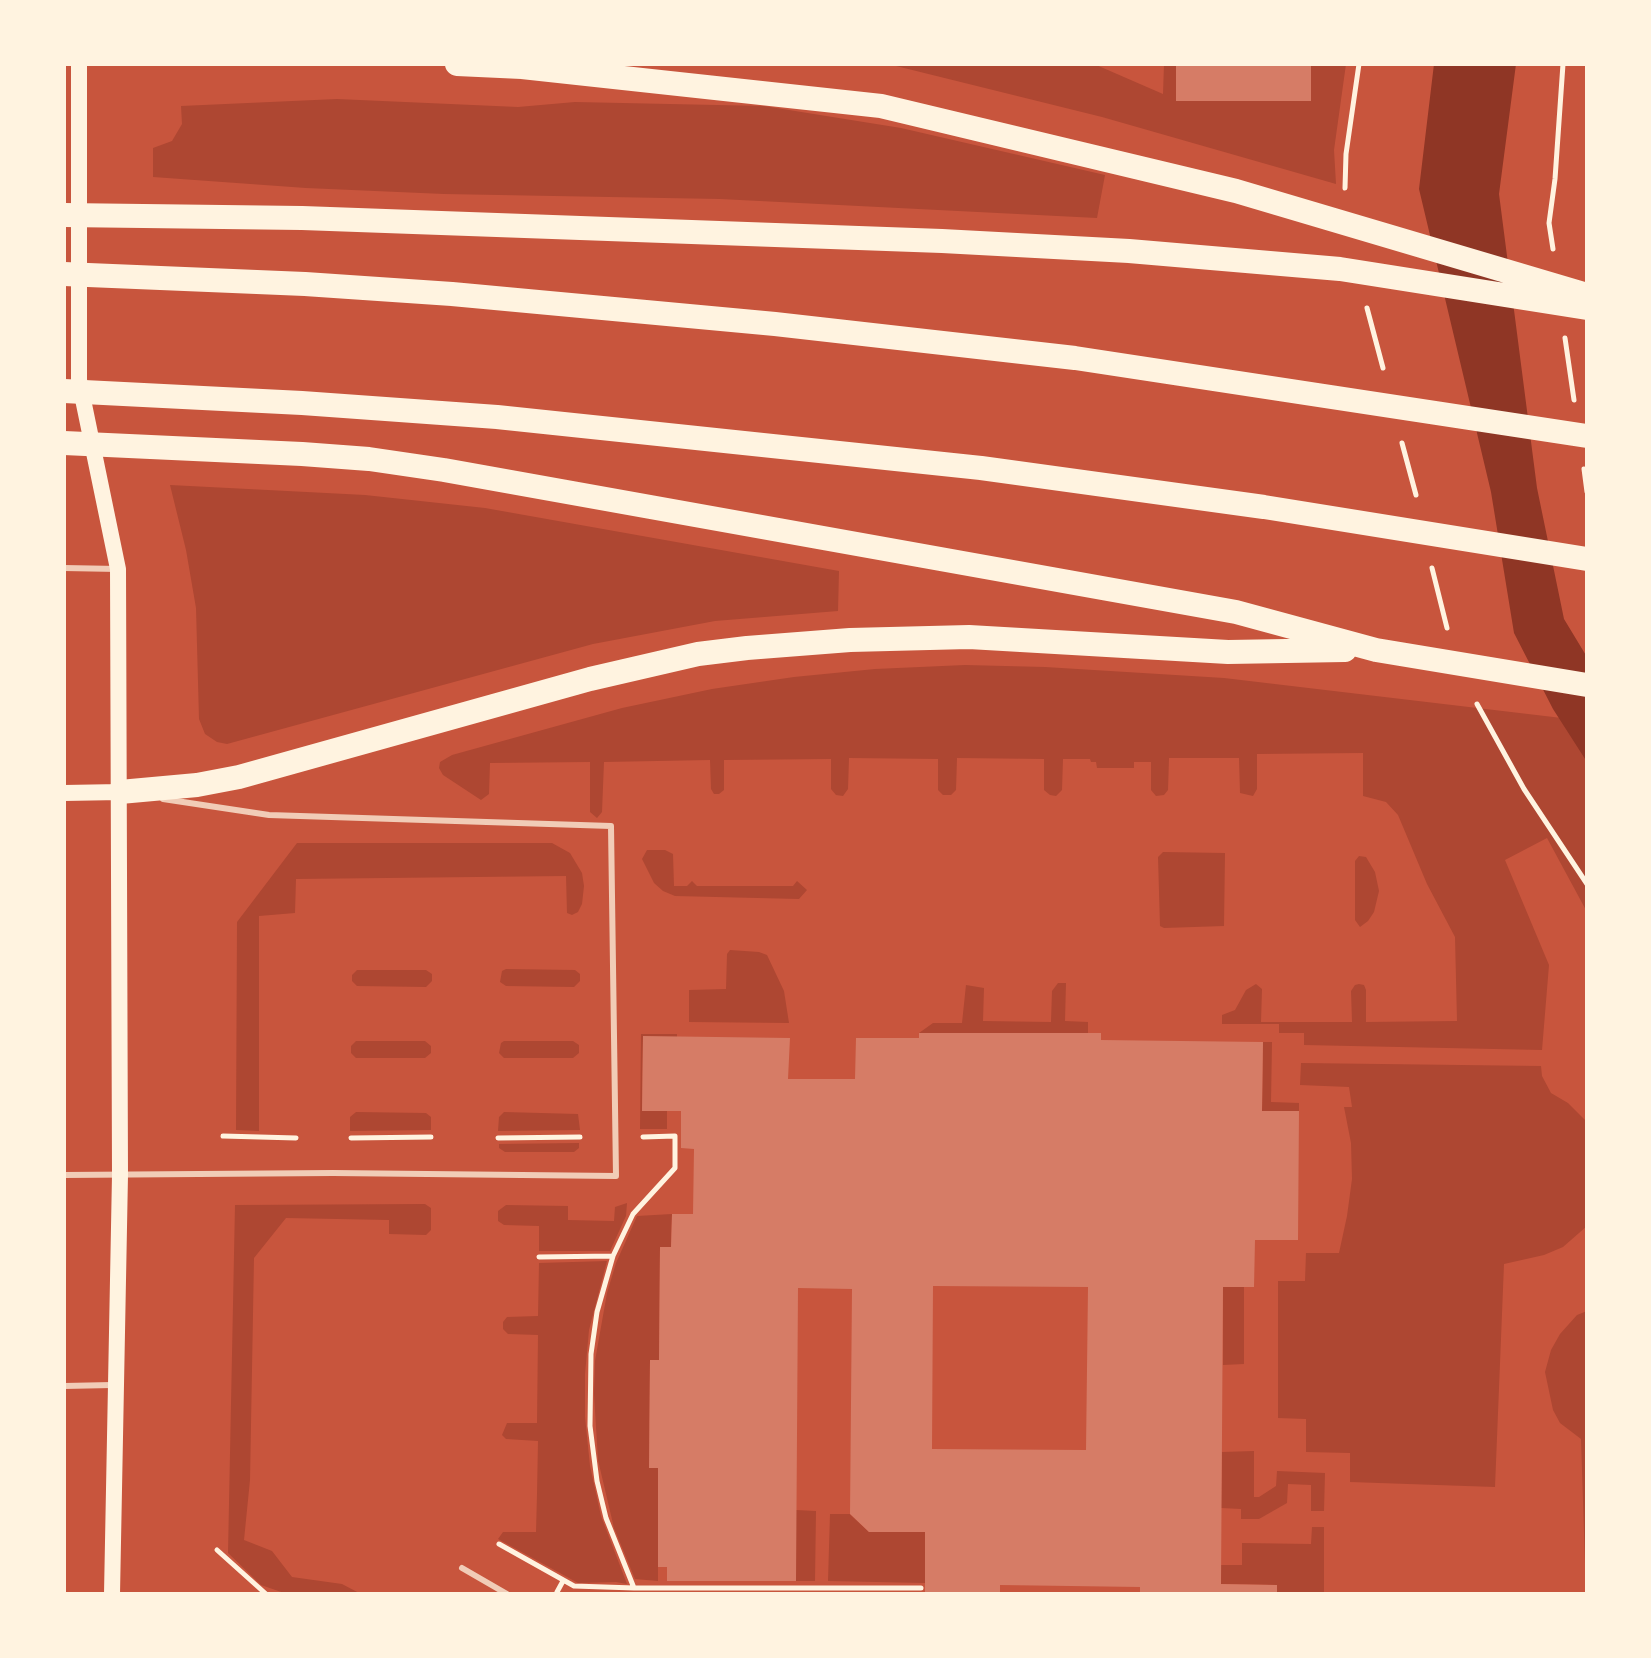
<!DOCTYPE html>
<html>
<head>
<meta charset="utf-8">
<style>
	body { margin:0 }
	#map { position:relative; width:1651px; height:1658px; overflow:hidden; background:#c8553d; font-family:"DM Sans",sans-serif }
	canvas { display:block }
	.frame { position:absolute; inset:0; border:66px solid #fff3e0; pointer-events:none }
</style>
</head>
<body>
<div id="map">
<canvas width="1651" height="1658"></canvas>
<div class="frame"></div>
</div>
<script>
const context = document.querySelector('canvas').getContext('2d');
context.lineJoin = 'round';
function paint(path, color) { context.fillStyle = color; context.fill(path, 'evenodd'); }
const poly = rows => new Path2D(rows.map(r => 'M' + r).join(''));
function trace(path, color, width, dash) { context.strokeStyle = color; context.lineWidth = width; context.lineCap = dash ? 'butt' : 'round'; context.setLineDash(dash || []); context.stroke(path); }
paint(poly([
	[888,64,1094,64,1163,94,1164,64,1176,64,1176,101,1311,101,1311,64,1346,64,1334,150,1336,184,1102,117],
	[337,99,518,107,575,102,764,106,901,128,1105,175,1097,218,720,199,444,194,306,188,153,177,153,148,172,141,182,124,181,106],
	[170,485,365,495,485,508,839,571,838,611,715,621,593,644,227,744,217,742,205,734,199,719,196,608,186,550],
	[965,665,1045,667,1224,678,1587,721,1587,912,1547,838,1505,860,1549,965,1542,1050,1304,1045,1304,1033,1279,1033,1279,1024,1222,1024,1222,1015,1235,1010,1246,990,1256,984,1262,989,1261,1022,1352,1022,1351,991,1355,985,1359,984,1364,985,1366,990,1366,1022,1457,1021,1455,937,1427,884,1398,815,1386,802,1363,796,1363,753,1257,754,1257,789,1253,796,1240,793,1239,758,1169,758,1168,790,1164,795,1156,796,1151,790,1151,762,1134,762,1134,768,1097,768,1096,762,1091,762,1090,759,1063,759,1062,790,1056,796,1050,795,1044,790,1044,759,957,758,956,790,951,795,943,795,938,790,938,759,849,758,848,789,843,796,836,795,831,789,831,759,724,760,724,790,719,794,714,794,711,789,710,760,604,762,602,812,597,818,590,812,590,762,490,763,489,794,481,800,443,775,439,768,440,762,452,755,622,708,712,689,794,677,875,669],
	[297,843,552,843,570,853,582,873,584,886,582,904,578,912,572,915,567,913,566,876,296,879,295,913,259,916,259,1131,236,1130,237,922],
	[647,850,665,850,673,854,674,886,687,886,692,881,697,886,793,886,797,881,807,890,799,899,675,896,663,891,654,883,642,859],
	[1163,852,1225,853,1224,926,1164,928,1160,926,1158,857],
	[1359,856,1366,857,1375,872,1379,891,1374,912,1368,921,1360,927,1355,920,1355,861],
	[730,950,759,952,767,955,784,991,789,1023,689,1022,689,990,726,989,727,954],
	[506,969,575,970,580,974,580,981,574,987,506,986,500,982,502,971],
	[357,970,426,970,432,974,432,981,426,987,357,986,352,981,352,975],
	[1058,983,1066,983,1065,1021,1088,1022,1088,1033,919,1033,933,1023,962,1023,966,985,984,988,983,1021,1051,1022,1052,991],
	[641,1034,677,1034,677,1037,643,1037,642,1111,667,1111,667,1129,640,1129],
	[356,1041,425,1041,431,1046,431,1053,425,1058,356,1058,351,1053,351,1046],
	[504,1041,573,1041,579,1045,579,1053,573,1058,504,1058,499,1053,501,1043],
	[1263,1042,1272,1042,1271,1102,1299,1103,1299,1111,1262,1111],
	[1301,1063,1541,1066,1542,1076,1551,1093,1568,1103,1587,1122,1587,1226,1563,1247,1544,1255,1504,1264,1495,1487,1350,1482,1350,1453,1306,1452,1306,1419,1278,1418,1278,1281,1305,1281,1306,1253,1339,1253,1347,1216,1352,1179,1351,1143,1344,1107,1352,1107,1349,1087,1300,1085],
	[356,1112,426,1113,431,1117,431,1130,350,1131,350,1117],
	[504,1112,578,1114,580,1130,498,1131,499,1117],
	[579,1143,579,1148,574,1152,505,1152,499,1148,499,1144],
	[627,1203,626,1216,610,1251,539,1251,539,1226,504,1225,498,1221,498,1211,506,1205,568,1206,568,1220,614,1221,615,1207],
	[235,1205,425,1204,431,1208,431,1230,426,1235,389,1234,389,1220,286,1218,254,1258,250,1480,244,1540,272,1551,292,1577,342,1584,361,1594,287,1594,261,1585,228,1553],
	[672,1214,671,1247,660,1248,659,1360,650,1360,649,1468,658,1468,658,1581,635,1579,614,1528,598,1460,594,1394,595,1361,607,1293,616,1263,637,1216],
	[607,1261,589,1330,585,1374,585,1417,590,1466,601,1516,627,1584,616,1582,578,1583,498,1539,503,1532,536,1532,537,1494,538,1441,506,1439,502,1435,507,1423,537,1423,538,1335,508,1334,503,1329,503,1322,507,1317,538,1316,539,1263],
	[1223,1287,1244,1287,1244,1364,1223,1365],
	[1587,1311,1587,1594,1586,1594,1581,1439,1560,1423,1553,1410,1545,1372,1551,1350,1560,1334,1577,1315],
	[1254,1451,1254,1497,1259,1497,1276,1486,1277,1471,1325,1473,1324,1511,1311,1511,1311,1485,1288,1484,1287,1503,1259,1519,1241,1519,1241,1509,1221,1508,1222,1452],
	[796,1510,816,1511,815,1581,796,1581],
	[830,1514,850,1514,869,1532,925,1532,925,1583,828,1581],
	[1312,1527,1324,1527,1324,1594,1277,1594,1276,1585,1221,1584,1221,1565,1242,1565,1242,1543,1311,1544]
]), '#ae4732');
paint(poly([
	[1434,64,1516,64,1499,194,1537,488,1564,619,1587,657,1587,762,1553,709,1514,633,1491,492,1419,189]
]), '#8f3625');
paint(poly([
	[1176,64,1311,64,1311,101,1176,101],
	[919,1033,1101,1033,1101,1040,1263,1042,1262,1111,1299,1111,1298,1240,1255,1240,1254,1287,1223,1287,1221,1584,1277,1585,1277,1594,1140,1594,1140,1587,1000,1585,1000,1594,925,1594,925,1532,869,1532,850,1514,852,1289,798,1288,796,1581,667,1581,667,1567,658,1567,658,1468,649,1468,650,1360,659,1360,660,1247,671,1247,672,1214,693,1214,694,1149,681,1148,681,1111,642,1111,643,1036,790,1038,788,1079,855,1079,856,1038,919,1038],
	[933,1286,1088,1287,1086,1450,932,1449]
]), '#d67c66');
trace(poly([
	[1345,188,1346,154,1359,64],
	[1553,249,1549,223,1555,179,1563,64],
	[1367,308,1383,368],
	[1565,338,1574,400],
	[1402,443,1416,495],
	[1584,469,1587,492],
	[1432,568,1447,628],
	[1477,704,1524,789,1587,884],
	[223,1136,296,1138],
	[351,1138,431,1137],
	[498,1138,580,1137],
	[539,1257,613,1256,633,1214,675,1168,675,1136,643,1137],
	[499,1544,574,1586,634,1588,606,1518,597,1481,590,1426,591,1354,597,1312,613,1256],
	[217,1550,266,1594],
	[634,1588,921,1588],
	[557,1592,563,1581]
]), '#fff3e0', 5);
trace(poly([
	[64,568,118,569],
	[64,1175,333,1173,616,1176,611,826,269,815,163,799],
	[64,1386,112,1385],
	[462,1568,507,1594]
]), '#f1ccb7', 6);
trace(poly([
	[79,64,79,380,118,569,120,1175,112,1594],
	[64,793,120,792]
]), '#fff3e0', 16);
trace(poly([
	[457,64,522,67,881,106,1236,191,1587,295],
	[64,215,302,218,942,241,1129,251,1340,269,1587,308],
	[64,274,305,284,452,294,775,324,1075,358,1587,436],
	[64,391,302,403,497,417,981,468,1264,507,1587,559],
	[64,443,302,454,369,459,444,470,1236,612,1376,650,1587,685],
	[120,792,197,785,239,777,590,679,698,654,747,648,850,640,969,637,1228,652,1345,650]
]), '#fff3e0', 24);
</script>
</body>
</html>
